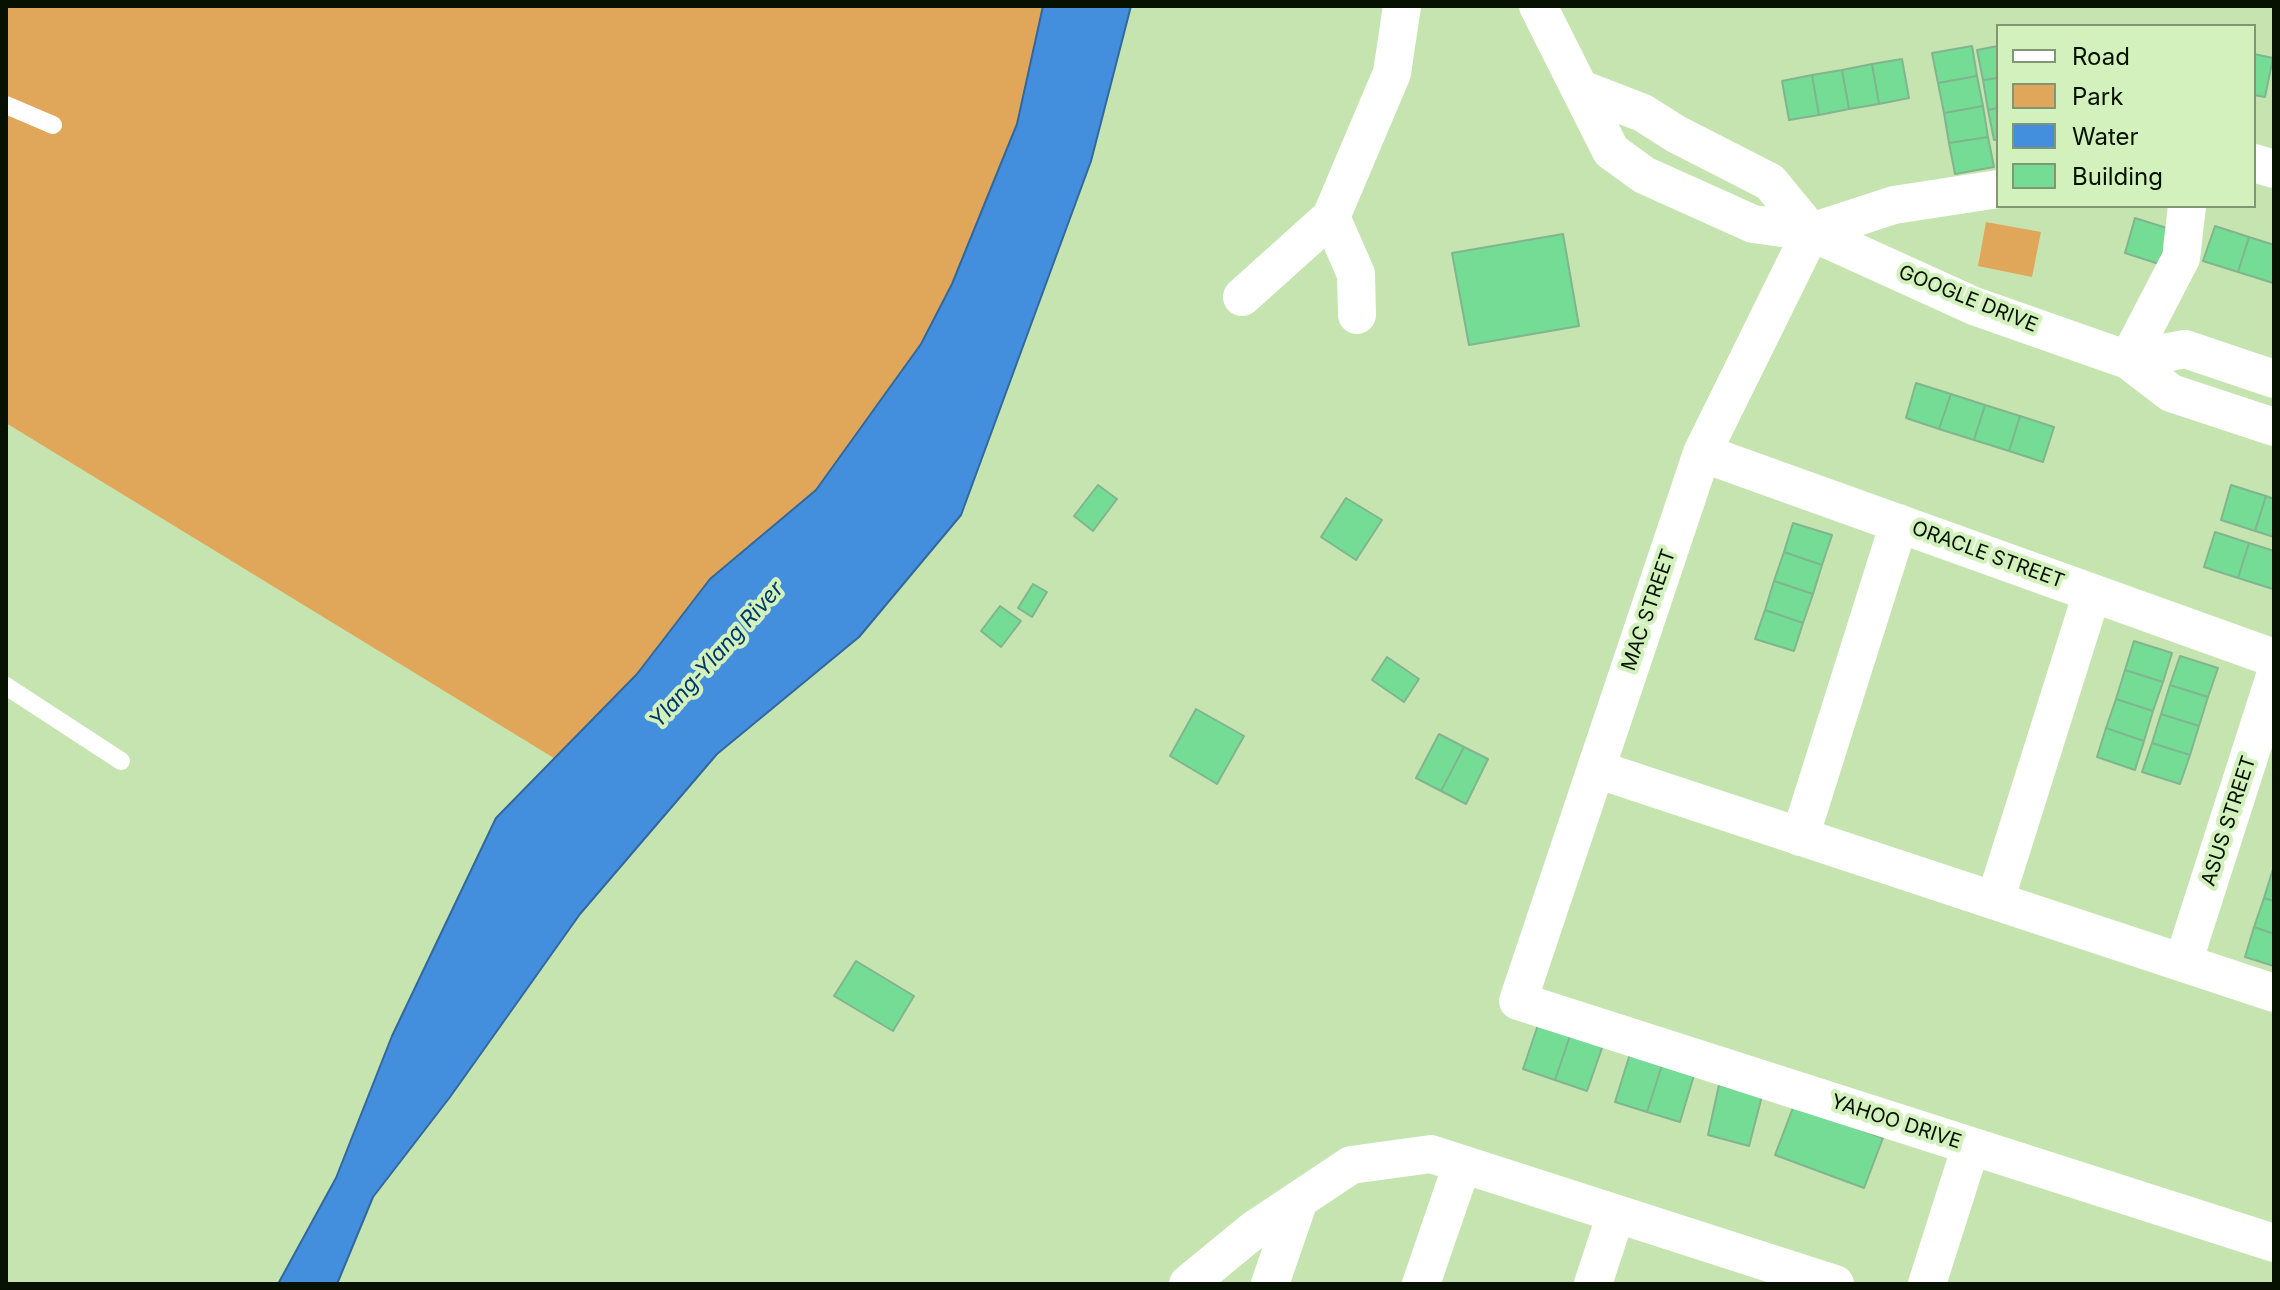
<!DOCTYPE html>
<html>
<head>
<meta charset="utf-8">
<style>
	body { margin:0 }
	#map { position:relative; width:2280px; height:1290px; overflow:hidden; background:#c5e4af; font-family:Inter,sans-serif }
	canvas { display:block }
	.frame { position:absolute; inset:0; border:8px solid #071101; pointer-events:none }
	.legend { position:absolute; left:1996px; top:24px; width:260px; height:184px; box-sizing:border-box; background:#d2f1bc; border:2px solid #819771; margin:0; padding:10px 14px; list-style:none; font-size:24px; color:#071101 }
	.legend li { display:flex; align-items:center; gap:16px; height:40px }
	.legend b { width:40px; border:2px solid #819771 }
</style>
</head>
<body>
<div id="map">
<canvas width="2280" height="1290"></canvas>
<div class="frame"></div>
<ul class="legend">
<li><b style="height:10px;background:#fff"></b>Road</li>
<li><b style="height:22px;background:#e0a75a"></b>Park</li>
<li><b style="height:22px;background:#448ede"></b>Water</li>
<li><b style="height:22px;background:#74dc95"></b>Building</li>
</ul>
</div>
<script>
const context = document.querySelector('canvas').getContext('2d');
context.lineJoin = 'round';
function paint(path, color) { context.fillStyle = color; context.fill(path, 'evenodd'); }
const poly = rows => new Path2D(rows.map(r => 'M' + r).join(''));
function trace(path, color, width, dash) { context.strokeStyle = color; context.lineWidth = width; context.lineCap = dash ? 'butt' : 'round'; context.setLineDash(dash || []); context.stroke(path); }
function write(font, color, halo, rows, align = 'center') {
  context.font = font + ' Inter,sans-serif'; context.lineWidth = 8; context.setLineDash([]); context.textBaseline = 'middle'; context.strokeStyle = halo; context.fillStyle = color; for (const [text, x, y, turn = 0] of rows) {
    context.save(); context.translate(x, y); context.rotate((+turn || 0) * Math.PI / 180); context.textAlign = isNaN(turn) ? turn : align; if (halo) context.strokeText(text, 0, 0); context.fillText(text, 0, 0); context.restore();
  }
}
paint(poly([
	[6,6,1078,6,965,407,634,807,6,423],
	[1986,222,2041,232,2032,277,1978,266]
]), '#e0a75a');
const water = poly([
	[1043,6,1131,6,1091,161,961,515,859,637,717,754,580,914,450,1097,373,1197,337,1284,278,1284,336,1178,392,1036,496,818,637,674,710,579,816,490,921,344,952,284,1017,124,1043,6]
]);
paint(water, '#448ede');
trace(water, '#32689c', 2);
const building = poly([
	[1972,46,1977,76,1938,83,1932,53,1972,46],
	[1998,46,1998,78,1983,80,1977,50,1998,46],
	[2254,54,2273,58,2265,97,2254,95,2254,54],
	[1902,59,1909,98,1879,104,1872,64,1902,59],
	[1872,64,1879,104,1849,109,1842,70,1872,64],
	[1842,70,1849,109,1819,115,1812,75,1842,70],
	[1812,75,1819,115,1789,120,1782,81,1812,75],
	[1977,76,1983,106,1944,113,1938,83,1977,76],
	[1998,78,1998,108,1988,110,1983,80,1998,78],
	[1983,106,1988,137,1949,143,1944,113,1983,106],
	[1998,108,1998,140,1994,140,1988,110,1998,108],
	[1988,137,1994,167,1955,174,1949,143,1988,137],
	[2135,218,2170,229,2159,264,2125,253,2135,218],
	[2215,226,2249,237,2238,272,2203,261,2215,226],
	[1563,234,1579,326,1469,345,1452,253,1563,234],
	[2249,237,2274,245,2273,283,2238,272,2249,237],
	[1916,383,1951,394,1939,429,1906,418,1916,383],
	[1951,394,1985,405,1974,440,1939,429,1951,394],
	[1985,405,2020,416,2009,451,1974,440,1985,405],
	[2020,416,2054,427,2043,462,2009,451,2020,416],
	[1098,485,1117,499,1093,531,1074,516,1098,485],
	[2231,485,2266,496,2255,531,2221,520,2231,485],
	[2266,496,2274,499,2274,537,2255,531,2266,496],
	[1346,498,1382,520,1356,560,1321,537,1346,498],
	[1793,523,1832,535,1822,565,1784,552,1793,523],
	[2215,532,2249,543,2238,578,2204,567,2215,532],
	[2249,543,2274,551,2273,589,2238,578,2249,543],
	[1784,552,1822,565,1813,594,1774,581,1784,552],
	[1774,581,1813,594,1803,623,1765,610,1774,581],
	[1033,584,1047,592,1032,617,1018,608,1033,584],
	[1000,606,1021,621,1001,647,981,631,1000,606],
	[1765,610,1803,623,1794,651,1755,639,1765,610],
	[2134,641,2172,653,2163,682,2125,670,2134,641],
	[2180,656,2218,668,2208,697,2170,685,2180,656],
	[1387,657,1419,679,1404,702,1372,680,1387,657],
	[2125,670,2163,682,2153,711,2116,699,2125,670],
	[2170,685,2208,697,2199,726,2161,714,2170,685],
	[2116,699,2153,711,2144,741,2106,728,2116,699],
	[1196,709,1244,736,1217,784,1170,756,1196,709],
	[2161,714,2199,726,2190,755,2152,743,2161,714],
	[2106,728,2144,741,2135,770,2097,757,2106,728],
	[1439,734,1464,747,1441,791,1416,778,1439,734],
	[2152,743,2190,755,2180,784,2142,772,2152,743],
	[1464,747,1488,759,1466,804,1441,791,1464,747],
	[2273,869,2274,870,2274,901,2264,898,2273,869],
	[2264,898,2274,901,2274,934,2254,927,2264,898],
	[2254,927,2274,934,2274,966,2245,957,2254,927],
	[856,961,914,996,893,1031,834,996,856,961],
	[1539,1022,1571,1033,1555,1080,1523,1069,1539,1022],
	[1571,1033,1603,1045,1587,1091,1555,1080,1571,1033],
	[1630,1054,1662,1065,1647,1112,1615,1102,1630,1054],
	[1662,1065,1694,1075,1680,1122,1647,1112,1662,1065],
	[1719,1085,1762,1096,1749,1146,1708,1135,1719,1085],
	[1794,1105,1883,1138,1864,1188,1775,1155,1794,1105]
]);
paint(building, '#74dc95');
trace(building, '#81b58f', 2);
trace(poly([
	[6,105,53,125],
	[6,686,121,761]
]), '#fff', 18);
trace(poly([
	[1538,6,1611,151,1644,175,1753,224,1811,232,1974,306,2128,360,2171,393,2274,427],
	[1581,89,1643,113,1676,134,1770,182,1811,232],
	[2254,163,2274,169],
	[1331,217,1356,274,1357,315],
	[1811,232,1702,453,1518,1001,2274,1243],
	[1811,232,1894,205,1998,189],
	[1242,297,1331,217,1392,73,1402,6],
	[2128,360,2181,258,2187,206],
	[2128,360,2185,349,2274,379],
	[1702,453,2274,658],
	[1596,769,2274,993],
	[1800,837,1899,523],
	[1995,901,2092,593],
	[2183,963,2274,679],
	[1188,1284,1255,1229,1351,1165,1431,1154,1835,1284],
	[1270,1284,1299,1200],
	[1421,1284,1462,1165],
	[1593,1284,1616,1214],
	[1927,1284,1971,1146]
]), '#fff', 38);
write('20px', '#071101', '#d2f1bc', [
	["GOOGLE DRIVE",1968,299,22],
	["ORACLE STREET",1988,555,20],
	["MAC STREET",1649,610,-71],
	["ASUS STREET",2229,821,-72],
	["YAHOO DRIVE",1896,1122,18]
]);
write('italic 22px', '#00386a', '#d2f1bc', [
	["Ylang-Ylang River",717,655,-48]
]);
</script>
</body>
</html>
